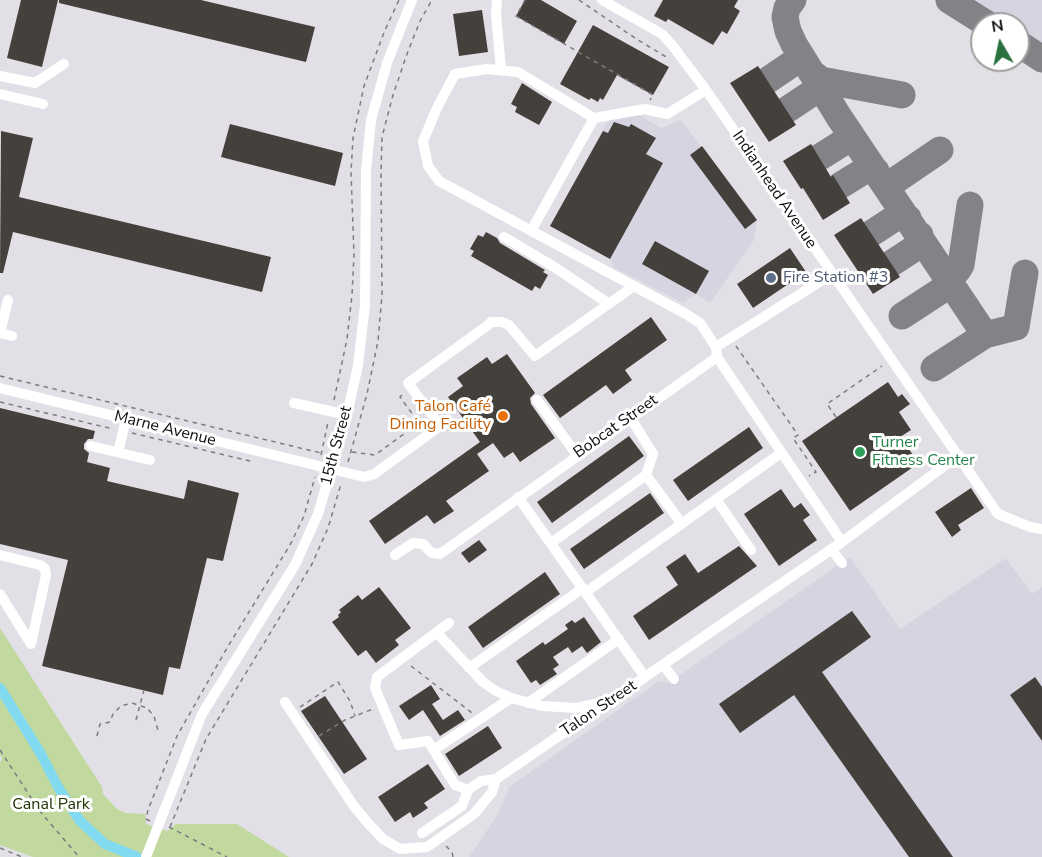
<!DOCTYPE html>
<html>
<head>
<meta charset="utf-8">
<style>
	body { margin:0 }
	#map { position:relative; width:1042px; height:857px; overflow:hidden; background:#e2e0e6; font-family:"Nunito Sans",sans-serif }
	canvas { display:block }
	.north { position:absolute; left:970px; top:12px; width:60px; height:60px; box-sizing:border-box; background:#fff; border:2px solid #9f9e9f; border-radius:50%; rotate:351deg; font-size:16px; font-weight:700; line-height:24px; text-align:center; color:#0e0d0f }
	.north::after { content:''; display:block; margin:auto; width:21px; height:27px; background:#29713e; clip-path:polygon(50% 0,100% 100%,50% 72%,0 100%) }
</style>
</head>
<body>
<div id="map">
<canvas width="1042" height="857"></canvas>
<div class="north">N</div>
</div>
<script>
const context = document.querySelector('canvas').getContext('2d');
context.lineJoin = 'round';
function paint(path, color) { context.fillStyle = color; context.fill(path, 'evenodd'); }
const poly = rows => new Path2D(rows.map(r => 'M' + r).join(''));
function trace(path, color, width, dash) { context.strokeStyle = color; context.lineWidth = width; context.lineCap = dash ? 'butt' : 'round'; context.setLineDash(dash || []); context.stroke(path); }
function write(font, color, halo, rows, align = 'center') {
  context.font = font + ' "Nunito Sans",sans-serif'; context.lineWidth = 6; context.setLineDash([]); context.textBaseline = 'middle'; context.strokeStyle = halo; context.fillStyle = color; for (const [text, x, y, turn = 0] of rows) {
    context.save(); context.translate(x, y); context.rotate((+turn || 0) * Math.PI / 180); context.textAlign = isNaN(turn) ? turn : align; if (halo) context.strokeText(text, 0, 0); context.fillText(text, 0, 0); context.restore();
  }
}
paint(poly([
	[965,0,1042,0,1042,49,1018,34,1018,24,1003,24],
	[639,115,661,128,681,120,757,220,754,240,710,303,696,294,683,303,615,268,610,259,550,226,608,120],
	[850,557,900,629,1006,558,1032,594,1042,587,1042,857,469,857,498,814,509,787,659,681,666,683,674,679]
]), '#d7d4e1');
paint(poly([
	[0,628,102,787,103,794,117,809,125,813,145,814,146,824,167,831,176,824,237,824,289,857,33,857,0,845,0,763,2,758,0,755]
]), '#c1d99f');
trace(poly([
	[0,688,41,754,58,787,80,821,105,844,137,857]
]), '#82daf0', 10);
trace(poly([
	[793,0,787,8,785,17,788,31,794,44,839,117,941,269,946,272,950,273,957,271,961,265,970,205],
	[949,0,987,24],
	[1018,43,1042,59],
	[811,72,821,80,902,95],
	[768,80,796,61,798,51],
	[788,109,815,91,817,82],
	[820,157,847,140,848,130],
	[841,185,867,169,876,171],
	[891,194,891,186,893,182,940,150],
	[872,233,898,216,904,216,908,218],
	[892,263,918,246,920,240,920,235],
	[941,269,985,335,1016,327,1025,273],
	[902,316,951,284],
	[934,368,985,335]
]), '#838286', 27);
paint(poly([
	[21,0,58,0,42,67,7,58],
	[59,0,201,0,315,27,306,62,59,3],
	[525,0,541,0,577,21,564,44,516,16],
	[663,0,738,0,734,7,740,11,727,34,722,31,713,45,668,19,666,22,654,16],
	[482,10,488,52,459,56,453,14],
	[593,25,669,67,653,95,617,75,603,100,600,98,598,102,591,98,589,100,560,84],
	[758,66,796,125,769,142,730,83],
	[522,83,552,102,539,125,515,112,517,107,511,104],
	[614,122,629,127,631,124,656,138,646,154,663,163,610,259,550,226,603,131,608,133],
	[230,124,343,153,335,186,221,157],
	[1,131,33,138,19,197,271,257,262,292,13,232,3,273,0,273],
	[811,144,831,177,833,175,850,203,823,220,803,188,801,189,783,161],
	[702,146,757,220,745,229,690,155],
	[861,218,900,277,873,294,834,235],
	[486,232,497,238,500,243,545,270,543,272,548,275,540,289,535,286,532,291,471,256,474,251,470,249,478,235,483,237],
	[655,241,709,271,696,294,642,264],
	[790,248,806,272,753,308,737,284],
	[651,317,667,340,625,370,632,380,613,394,606,385,560,418,543,395],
	[507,354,535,393,530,398,531,404,555,438,520,462,513,452,504,458,493,443,477,454,489,471,446,501,454,511,434,524,427,515,385,544,369,521,480,442,448,397,463,386,457,378,487,357,492,364],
	[888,382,898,397,902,394,910,404,899,412,911,430,900,437,919,463,850,511,802,441],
	[0,408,95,431,93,439,88,439,84,444,84,449,89,453,87,462,110,468,107,481,184,499,188,480,239,493,223,561,207,558,180,669,169,667,163,695,42,666,68,560,0,544],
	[749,427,763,448,688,501,673,480],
	[629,436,644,456,552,523,537,502],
	[971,488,984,508,958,525,961,530,952,537,935,512],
	[781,489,794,508,801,503,810,515,803,520,817,540,779,566,744,514],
	[650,493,664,513,584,569,570,549],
	[479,540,487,550,469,563,461,553],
	[739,546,757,566,649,640,633,616,678,585,666,567,685,554,698,573],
	[545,572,560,594,483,648,468,627],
	[379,587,411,628,395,640,399,645,376,663,366,650,358,656,332,622,339,617,338,615,341,612,339,610,358,595,362,600],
	[852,611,871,637,822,672,953,857,909,857,794,695,740,733,719,704],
	[584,617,601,642,587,653,582,646,572,653,568,647,553,657,559,665,553,669,557,674,540,685,536,680,531,683,516,661,543,642,545,645,568,629,565,625,572,620,575,623],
	[1035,677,1042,687,1042,741,1010,695],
	[431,685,440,699,432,704,443,720,458,710,465,720,440,736,423,710,409,720,399,706],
	[325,696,367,759,344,774,301,711],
	[488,726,502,748,459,776,445,754],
	[428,764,445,789,424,803,428,808,413,818,410,812,395,822,378,797]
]), '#44403c');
trace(poly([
	[525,0,516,16,653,95,650,100],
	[579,0,638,40,668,58],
	[736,346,798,435,793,438,816,472,809,476],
	[0,376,321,453],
	[334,400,347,339,352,295,354,255,351,172,353,138,364,86,385,30,399,0],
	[0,402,113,429],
	[836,417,827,404,882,366],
	[132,433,250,461],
	[352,452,375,455,419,423,400,397,403,394],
	[321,455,328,422],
	[348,462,367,394,378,341,382,295,381,172,382,137,393,95,407,54,420,21,432,0],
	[411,666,472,713],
	[300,707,338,682,350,701,355,716],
	[136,720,144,690],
	[97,736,100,724,110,722,113,714,121,706,132,703,147,708,154,716,159,734],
	[319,736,345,720,373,709],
	[0,750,39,810,79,857],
	[150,821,146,819,148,810,177,736,227,648,290,545,304,516,315,477],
	[169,827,227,857],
	[170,827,206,739,312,564,328,528,341,484],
	[446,846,452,852,453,857],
	[0,848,22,857]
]), '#7d7c80', 1.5, [4.5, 4.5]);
trace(poly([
	[497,0,496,14,501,70],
	[602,0,662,34,672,45,706,90,998,514,1030,527,1042,529],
	[0,76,35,83,64,64],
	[0,94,43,104],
	[594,118,645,109,667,114,706,90],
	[531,231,594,118,518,72,487,69,455,74,437,108,423,141,428,166,439,181,604,270,686,314,700,323,716,347],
	[504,237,556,268,609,304],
	[0,333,8,300],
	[0,333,12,336],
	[717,357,842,542],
	[0,388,364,477,374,474,440,426,408,383,488,325,491,322,502,322,509,325,535,356,634,286],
	[537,400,577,455],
	[294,403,347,415],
	[630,417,653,454,646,475],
	[91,446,150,460],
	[118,452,126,419],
	[518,497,645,677],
	[716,499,751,550],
	[551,543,646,475,682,524],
	[831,549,842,563],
	[0,555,40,565,45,569,46,575,31,644,0,594],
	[395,555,413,543,423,544,432,553,440,554,717,357,716,347,832,274],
	[586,592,781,453],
	[449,623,377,677,375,688,399,745,428,741,455,785,468,790,481,781,496,779],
	[437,633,483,682,496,691,511,698,542,706,576,708,604,702],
	[663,665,674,679],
	[469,668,583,588],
	[285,702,353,805,367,822,383,839,400,849,427,847,474,814,492,792,496,779,842,542,959,455],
	[528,703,619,639],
	[435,749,511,698],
	[422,833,462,806,468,790],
	[146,857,202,714,295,565,318,514,347,415,358,365,365,305,366,171,371,120,387,63,412,0]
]), '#fff', 10);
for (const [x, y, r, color] of [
	[771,278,6,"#5c6f8a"],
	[503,416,6,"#e8710a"],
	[860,452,6,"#2e9e5b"]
]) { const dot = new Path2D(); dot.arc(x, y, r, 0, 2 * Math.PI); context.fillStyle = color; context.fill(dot); trace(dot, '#fff', 2); }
write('16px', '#0e0d0f', '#fff', [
	["Indianhead Avenue",774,190,56],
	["Bobcat Street",616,427,-35],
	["Marne Avenue",165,429,14],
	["15th Street",337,446,-75],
	["Talon Street",599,709,-34]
]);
write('16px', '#4e5e75', '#fff', [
	["Fire Station #3",783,278]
], 'left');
write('16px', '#c56008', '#fff', [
	["Talon Café",491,407],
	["Dining Facility",491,425]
], 'right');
write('16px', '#27864d', '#fff', [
	["Turner",872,443],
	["Fitness Center",872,461]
], 'left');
write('16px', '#243405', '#fff', [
	["Canal Park",51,805]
]);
</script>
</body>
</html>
